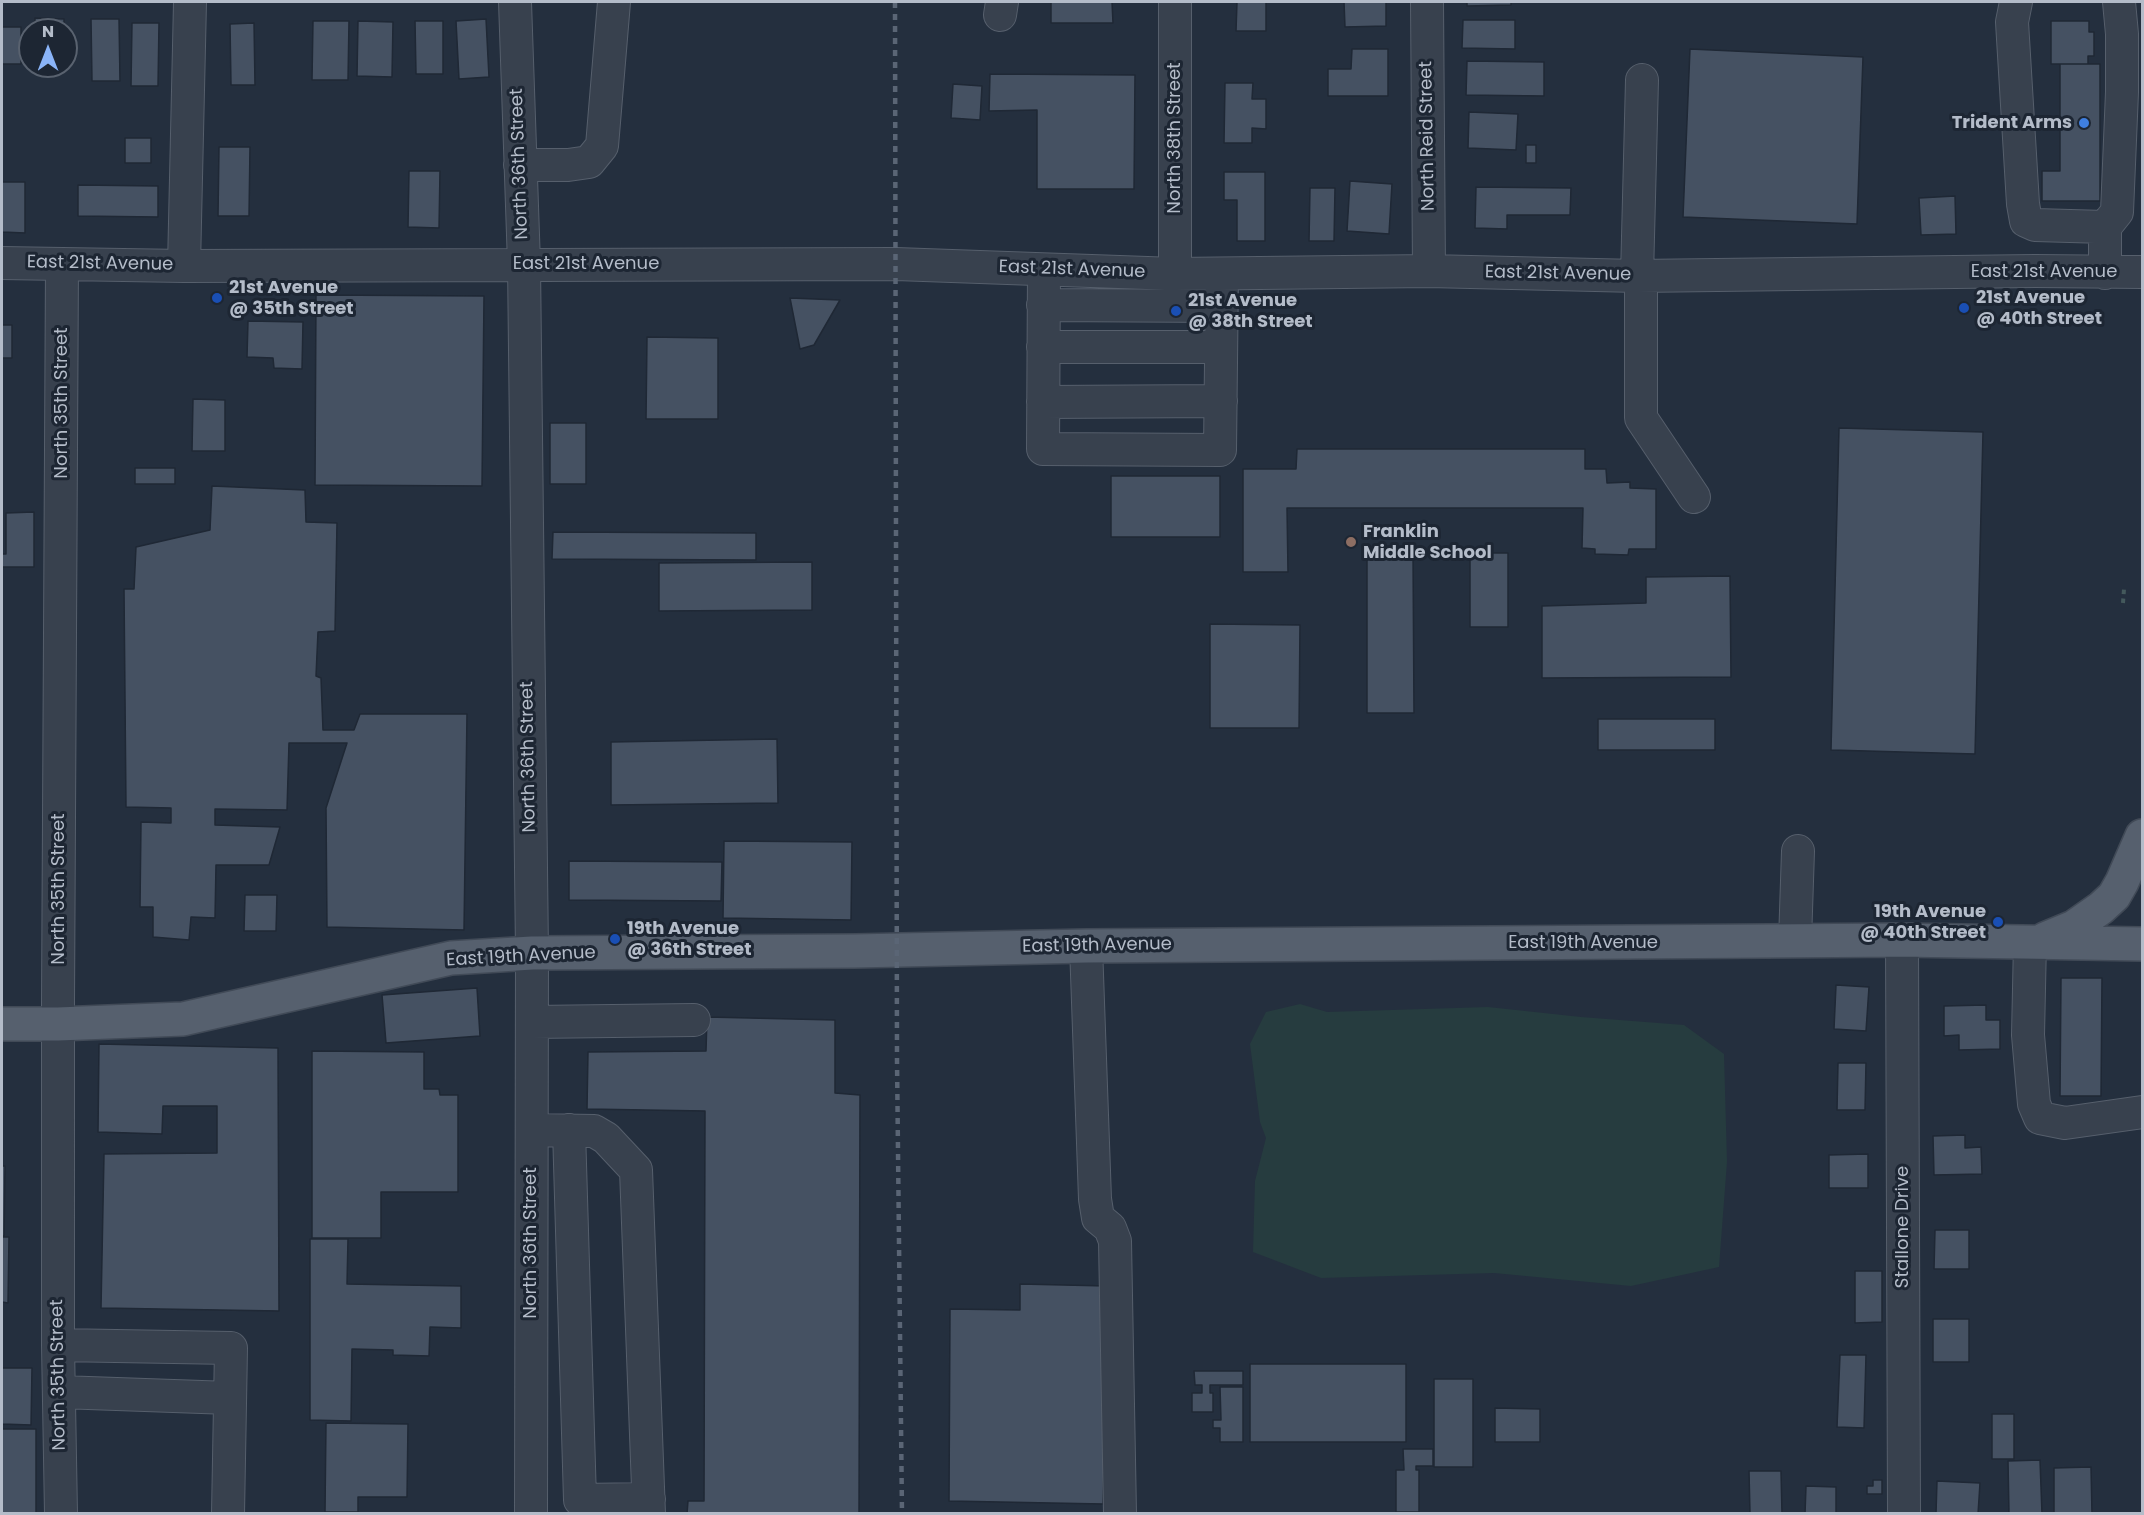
<!DOCTYPE html>
<html>
<head>
<meta charset="utf-8">
<style>
	body { margin:0 }
	#map { position:relative; width:2144px; height:1515px; overflow:hidden; background:#242f3e; font-family:Poppins,sans-serif }
	canvas { display:block }
	.frame { position:absolute; inset:0; border:3px solid #b4bcc9; pointer-events:none }
	.north { position:absolute; left:18px; top:18px; width:60px; height:60px; box-sizing:border-box; background:#1d2633; border:2px solid #59626f; border-radius:50%; rotate:0deg; font-size:16px; font-weight:700; line-height:24px; text-align:center; color:#b4bcc9 }
	.north::after { content:''; display:block; margin:auto; width:21px; height:27px; background:#8ab4f8; clip-path:polygon(50% 0,100% 100%,50% 72%,0 100%) }
</style>
</head>
<body>
<div id="map">
<canvas width="2144" height="1515"></canvas>
<div class="frame"></div>
<div class="north">N</div>
</div>
<script>
const context = document.querySelector('canvas').getContext('2d');
context.lineJoin = 'round';
function paint(path, color) { context.fillStyle = color; context.fill(path, 'evenodd'); }
const poly = rows => new Path2D(rows.map(r => 'M' + r).join(''));
function trace(path, color, width, dash) { context.strokeStyle = color; context.lineWidth = width; context.lineCap = dash ? 'butt' : 'round'; context.setLineDash(dash || []); context.stroke(path); }
function write(font, color, halo, rows, align = 'center') {
  context.font = font + ' Poppins,sans-serif'; context.lineWidth = 6; context.setLineDash([]); context.textBaseline = 'middle'; context.strokeStyle = halo; context.fillStyle = color; for (const [text, x, y, turn = 0] of rows) {
    context.save(); context.translate(x, y); context.rotate((+turn || 0) * Math.PI / 180); context.textAlign = isNaN(turn) ? turn : align; if (halo) context.strokeText(text, 0, 0); context.fillText(text, 0, 0); context.restore();
  }
}
paint(poly([
	[1300,1004,1327,1012,1488,1007,1581,1017,1684,1025,1724,1054,1727,1162,1719,1267,1631,1286,1494,1273,1321,1278,1253,1252,1255,1181,1266,1138,1260,1122,1250,1044,1266,1012]
]), '#263c3f');
const building = poly([
	[1051,2,1112,2,1113,23,1051,23,1051,2],
	[1237,2,1266,2,1266,31,1236,31,1237,2],
	[1344,2,1386,2,1386,26,1345,27,1344,2],
	[1467,2,1511,2,1511,5,1467,6,1467,2],
	[35,18,64,19,64,30,35,30,35,18],
	[91,19,119,19,120,81,92,81,91,19],
	[486,19,489,77,459,79,456,21,486,19],
	[1463,20,1515,20,1515,49,1462,48,1463,20],
	[313,21,349,21,348,80,312,80,313,21],
	[358,21,393,22,392,77,357,76,358,21],
	[415,21,443,21,443,74,416,74,415,21],
	[2051,21,2089,21,2089,32,2094,32,2094,56,2088,56,2088,64,2051,64,2051,21],
	[132,23,159,23,158,86,131,86,132,23],
	[254,23,255,85,231,85,230,24,254,23],
	[2,27,21,27,21,64,2,64,2,27],
	[1352,49,1388,49,1388,96,1328,96,1328,69,1351,69,1352,49],
	[1690,49,1863,57,1857,224,1683,217,1690,49],
	[1467,61,1544,62,1544,96,1466,95,1467,61],
	[2060,64,2100,64,2100,201,2042,201,2042,171,2060,171,2060,64],
	[990,74,1135,75,1134,189,1037,189,1037,110,989,111,990,74],
	[1225,83,1253,83,1252,99,1266,99,1266,129,1252,128,1252,143,1224,143,1225,83],
	[953,84,982,86,980,120,951,118,953,84],
	[1469,112,1518,114,1516,150,1468,148,1469,112],
	[125,138,151,138,151,163,125,163,125,138],
	[1526,145,1536,145,1536,163,1526,163,1526,145],
	[219,147,250,147,249,216,218,216,219,147],
	[409,171,440,171,439,228,408,227,409,171],
	[1224,172,1265,172,1265,241,1237,241,1237,200,1224,200,1224,172],
	[1350,181,1392,184,1389,234,1347,231,1350,181],
	[2,182,25,182,25,233,2,232,2,182],
	[78,185,158,186,158,217,78,216,78,185],
	[1476,187,1571,188,1570,215,1507,215,1507,229,1475,228,1476,187],
	[1310,188,1335,188,1334,241,1309,241,1310,188],
	[1955,196,1956,234,1921,235,1919,198,1955,196],
	[316,295,484,296,482,486,315,485,316,295],
	[790,298,840,300,814,345,800,349,790,298],
	[248,321,303,322,302,369,274,368,273,358,247,357,248,321],
	[2,325,12,325,12,358,2,358,2,325],
	[647,337,718,338,718,419,646,419,647,337],
	[193,399,225,400,225,451,192,451,193,399],
	[550,423,586,423,586,484,550,484,550,423],
	[1839,428,1983,432,1975,754,1831,750,1839,428],
	[1297,449,1585,449,1585,469,1606,469,1607,483,1630,482,1630,488,1656,489,1656,549,1629,549,1628,555,1595,554,1595,549,1582,548,1583,508,1287,508,1288,572,1243,572,1243,469,1296,469,1297,449],
	[135,468,175,468,175,484,135,484,135,468],
	[1111,476,1220,476,1220,537,1111,537,1111,476],
	[212,486,305,490,306,522,337,523,335,631,318,632,316,676,321,678,323,730,354,730,360,714,467,714,464,930,327,927,326,808,347,743,289,743,287,810,215,809,215,825,280,827,269,865,216,865,215,918,191,917,189,940,153,937,153,907,140,907,141,822,171,823,171,808,126,807,124,589,134,589,136,547,210,530,212,486],
	[34,512,34,567,2,567,2,554,6,554,6,513,34,512],
	[553,532,756,533,756,560,552,559,553,532],
	[1367,553,1413,553,1414,713,1367,713,1367,553],
	[1470,553,1508,553,1508,627,1470,627,1470,553],
	[812,562,812,610,659,611,659,563,812,562],
	[1730,576,1731,677,1542,678,1542,606,1646,603,1646,577,1730,576],
	[1210,624,1300,625,1299,728,1210,728,1210,624],
	[1598,719,1715,719,1715,750,1598,750,1598,719],
	[777,739,778,803,611,805,611,742,777,739],
	[724,841,852,842,851,920,723,918,724,841],
	[569,861,722,862,721,901,569,900,569,861],
	[245,895,277,895,276,931,244,931,245,895],
	[2061,978,2102,978,2101,1096,2060,1096,2061,978],
	[1836,985,1869,987,1866,1031,1834,1029,1836,985],
	[477,988,480,1036,386,1043,382,995,477,988],
	[1986,1005,1986,1020,2000,1020,2000,1049,1959,1050,1959,1035,1944,1036,1944,1006,1986,1005],
	[707,1017,835,1020,835,1093,860,1095,859,1514,687,1514,688,1501,704,1501,705,1111,587,1109,588,1052,706,1051,707,1017],
	[99,1044,278,1048,279,1311,101,1308,104,1154,217,1153,217,1106,163,1106,162,1134,98,1132,99,1044],
	[312,1051,424,1052,424,1089,439,1089,440,1095,458,1095,458,1192,381,1192,381,1238,312,1238,312,1051],
	[1838,1063,1866,1063,1865,1110,1837,1110,1838,1063],
	[1965,1135,1965,1148,1981,1147,1982,1174,1934,1175,1933,1136,1965,1135],
	[1868,1154,1868,1188,1829,1188,1829,1155,1868,1154],
	[2,1166,5,1166,4,1236,2,1236,2,1166],
	[1935,1230,1969,1230,1969,1269,1934,1269,1935,1230],
	[2,1237,9,1237,8,1303,2,1302,2,1237],
	[310,1239,348,1239,347,1284,461,1286,461,1328,430,1327,429,1356,393,1355,393,1350,352,1349,351,1421,310,1420,310,1239],
	[1855,1271,1882,1271,1882,1322,1855,1323,1855,1271],
	[1020,1284,1107,1286,1103,1504,949,1501,950,1309,1020,1310,1020,1284],
	[1933,1319,1969,1319,1969,1362,1933,1362,1933,1319],
	[1840,1355,1866,1355,1864,1428,1837,1427,1840,1355],
	[1250,1364,1406,1364,1406,1442,1250,1442,1250,1364],
	[2,1368,32,1368,31,1425,2,1424,2,1368],
	[1194,1371,1243,1371,1243,1385,1210,1385,1210,1393,1213,1393,1213,1412,1192,1412,1192,1393,1202,1393,1202,1385,1195,1385,1194,1371],
	[1434,1379,1473,1379,1473,1467,1434,1467,1434,1379],
	[1220,1387,1243,1387,1243,1442,1220,1442,1220,1428,1213,1428,1213,1420,1221,1420,1220,1387],
	[1495,1408,1540,1409,1540,1442,1495,1442,1495,1408],
	[1992,1414,2014,1414,2014,1459,1992,1459,1992,1414],
	[326,1423,408,1424,407,1497,358,1497,358,1512,325,1512,326,1423],
	[2,1429,36,1429,36,1513,2,1513,2,1429],
	[1403,1449,1433,1449,1433,1466,1416,1466,1416,1470,1419,1470,1419,1512,1396,1512,1396,1470,1404,1470,1403,1449],
	[2040,1460,2042,1514,2009,1514,2008,1461,2040,1460],
	[2091,1467,2092,1514,2054,1514,2054,1468,2091,1467],
	[1749,1471,1781,1471,1782,1514,1750,1514,1749,1471],
	[1873,1480,1882,1480,1882,1494,1867,1494,1867,1486,1873,1486,1873,1480],
	[1937,1481,1980,1483,1978,1514,1936,1513,1937,1481],
	[1806,1486,1836,1487,1836,1514,1805,1514,1806,1486]
]);
paint(building, '#455162');
trace(building, '#1f2835', 1.5);
const minor = poly([
	[515,2,524,264,532,953,531,1514],
	[1175,2,1175,274],
	[1427,2,1429,271],
	[2016,2,2012,22,2023,204,2026,221,2035,225,2105,227,2105,273],
	[1000,15,1002,2],
	[520,165,568,165,589,162,602,146,614,2],
	[2105,227,2117,212,2122,92,2122,34,2119,2],
	[2,263,184,266,896,264,1175,274,1429,271,1637,276,2035,271,2142,272],
	[184,266,190,2],
	[1044,270,1043,449,1220,450,1222,274],
	[1637,276,1642,80],
	[1641,276,1641,418,1694,497],
	[1043,305,1222,306],
	[1043,347,1221,347],
	[1043,402,1221,401],
	[1902,940,1904,1514],
	[1795,941,1798,851],
	[2030,942,2028,1035,2034,1104,2040,1118,2065,1123,2142,1112],
	[1086,946,1095,1199,1098,1218,1110,1228,1115,1241,1120,1514],
	[532,1022,694,1020],
	[532,1130,594,1131,606,1138,636,1170,649,1514],
	[569,1130,580,1500,649,1499],
	[58,1345,231,1348,228,1514],
	[60,1392,230,1398],
	[61,1514,58,1345,58,1001,62,264]
]);
const major = poly([
	[2045,939,2074,927,2101,908,2114,896,2122,882,2142,836],
	[2,1024,58,1024,183,1019,451,958,532,953,855,951,1086,946,1902,940,2142,944]
]);
trace(minor, '#565f6c', 34);
trace(major, '#414a57', 36);
trace(poly([
	[2123,603,2124,589]
]), '#44595c', 4, [4.5, 4.5]);
trace(minor, '#38414e', 32);
trace(major, '#56606e', 33);
trace(poly([
	[895,2,897,1060,902,1514]
]), '#5a6575', 4.5, [6, 6]);
for (const [x, y, r, color] of [
	[2084,123,6,"#3f7fe0"],
	[217,298,6,"#1a4fb4"],
	[1964,308,6,"#1a4fb4"],
	[1176,311,6,"#1a4fb4"],
	[1351,542,6,"#8d6e63"],
	[1998,922,6,"#1a4fb4"],
	[615,939,6,"#1a4fb4"]
]) { const dot = new Path2D(); dot.arc(x, y, r, 0, 2 * Math.PI); context.fillStyle = color; context.fill(dot); trace(dot, '#1d2633', 2); }
write('bold 18px', '#b4bcc9', '#1d2633', [
	["Trident Arms",2072,123,"right"],
	["21st Avenue",229,288],
	["@ 35th Street",229,309],
	["21st Avenue",1976,298],
	["@ 40th Street",1976,319],
	["21st Avenue",1188,301],
	["@ 38th Street",1188,322],
	["Franklin",1363,532],
	["Middle School",1363,553],
	["19th Avenue",1986,912,"right"],
	["@ 40th Street",1986,933,"right"],
	["19th Avenue",627,929],
	["@ 36th Street",627,950]
], 'left');
write('18px', '#b4bcc9', '#1d2633', [
	["North Reid Street",1428,136,-91],
	["North 38th Street",1175,138,-90],
	["North 36th Street",520,164,-92],
	["East 21st Avenue",100,264,1],
	["East 21st Avenue",586,264],
	["East 21st Avenue",1072,270,2],
	["East 21st Avenue",2044,272],
	["East 21st Avenue",1558,274,1],
	["North 35th Street",62,403,-90],
	["North 36th Street",529,757,-91],
	["North 35th Street",59,889,-90],
	["East 19th Avenue",1583,943],
	["East 19th Avenue",1097,946,-1],
	["East 19th Avenue",521,957,-3],
	["Stallone Drive",1903,1227,-90],
	["North 36th Street",531,1243,-90],
	["North 35th Street",59,1375,-91]
]);
</script>
</body>
</html>
